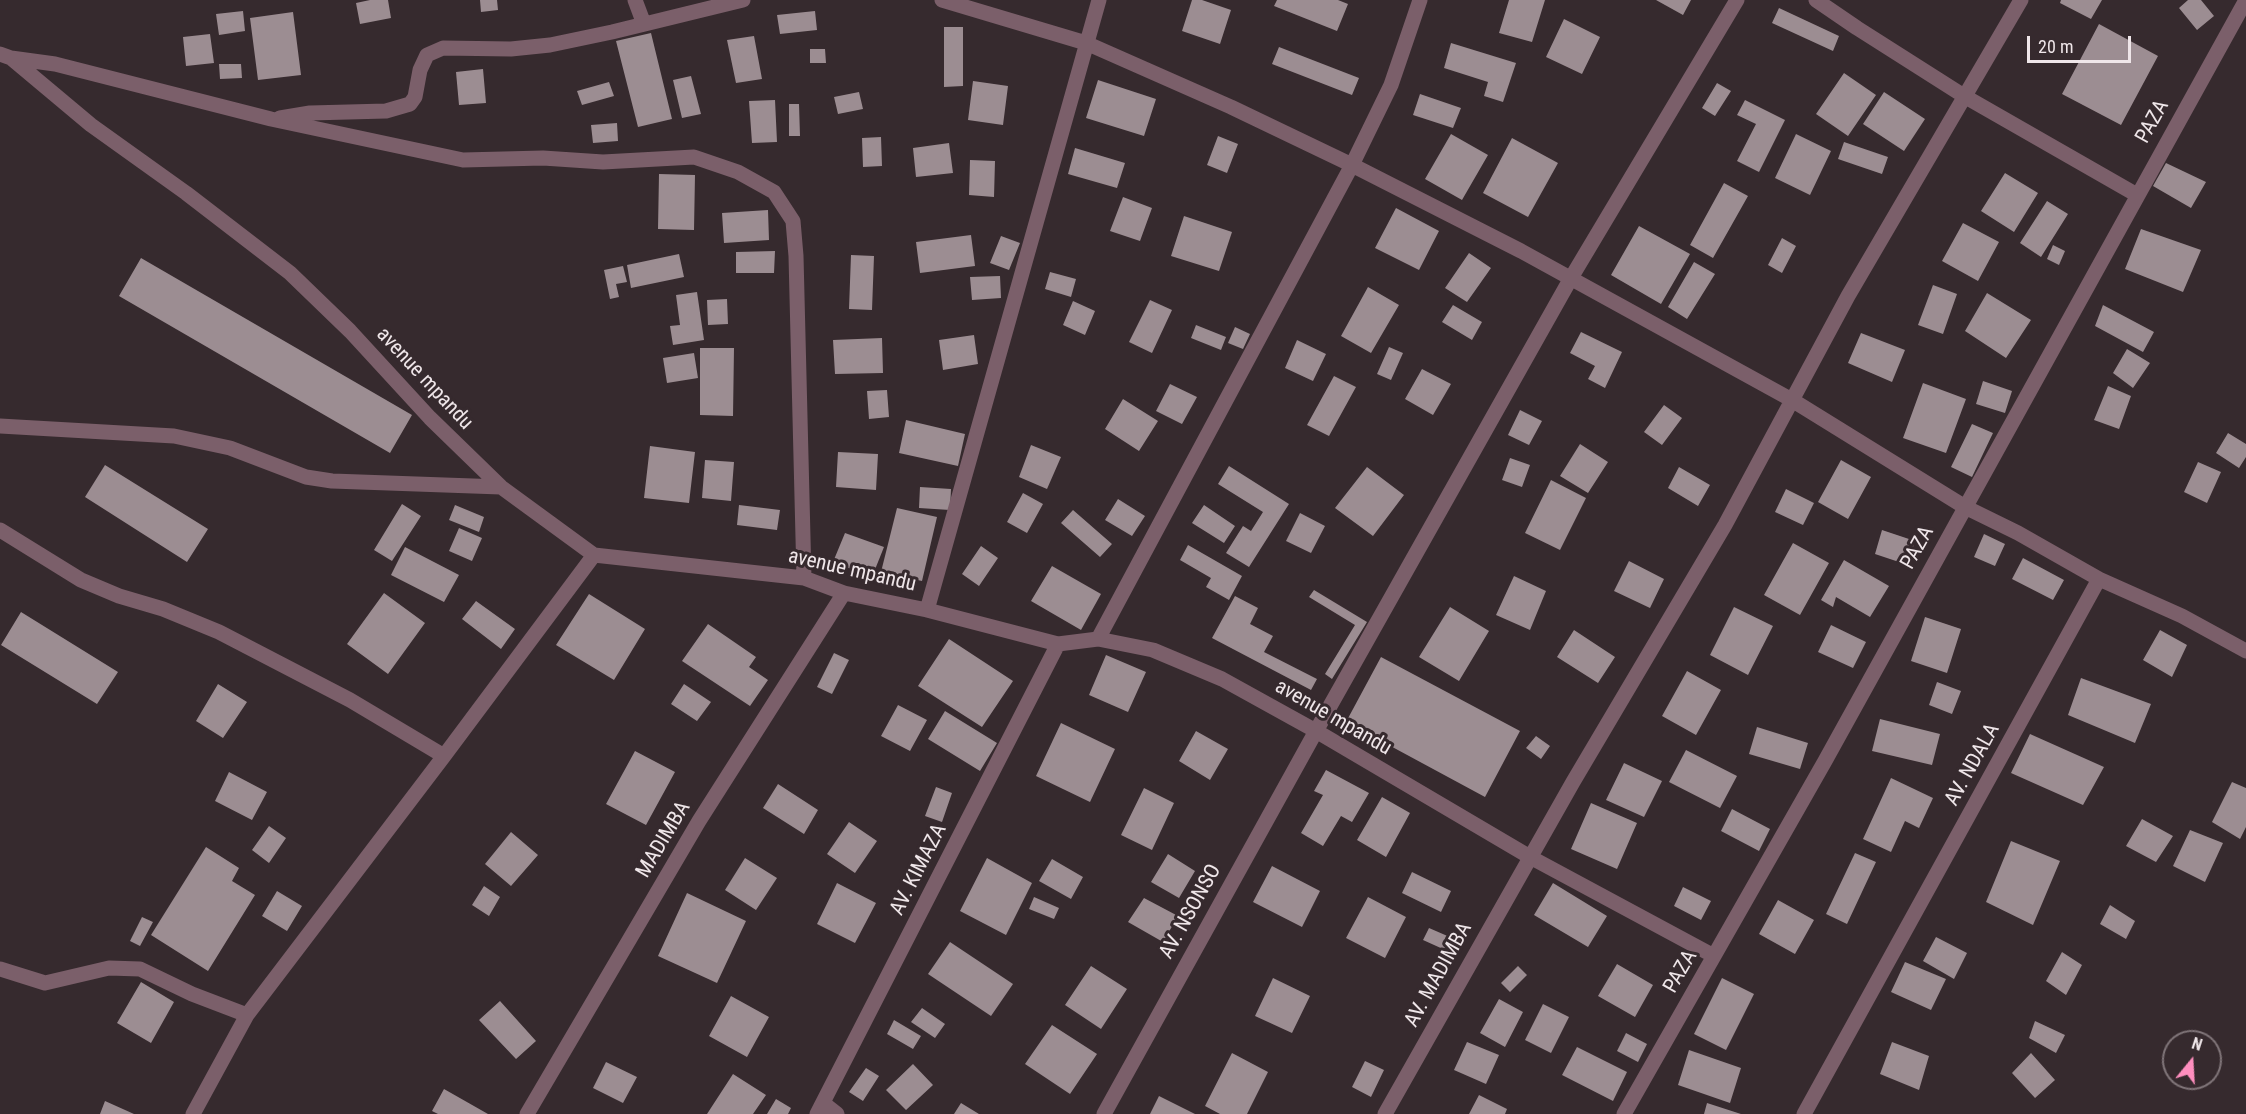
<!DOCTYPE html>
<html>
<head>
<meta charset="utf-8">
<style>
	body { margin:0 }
	#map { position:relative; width:2246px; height:1114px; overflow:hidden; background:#362a2e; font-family:"Roboto Condensed",sans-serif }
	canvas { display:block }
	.north { position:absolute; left:2162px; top:1030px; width:60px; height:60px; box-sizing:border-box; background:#362a2e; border:2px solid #807579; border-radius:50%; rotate:18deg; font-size:16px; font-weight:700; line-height:24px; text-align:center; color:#efe6e9 }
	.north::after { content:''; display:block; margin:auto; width:21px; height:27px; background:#fe8ebe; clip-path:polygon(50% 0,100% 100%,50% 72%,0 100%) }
	.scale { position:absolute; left:2027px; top:36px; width:104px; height:27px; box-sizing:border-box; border:3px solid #efe6e9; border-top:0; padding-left:8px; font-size:18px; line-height:21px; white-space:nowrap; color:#efe6e9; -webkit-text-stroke:4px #362a2e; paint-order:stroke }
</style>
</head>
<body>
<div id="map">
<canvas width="2246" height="1114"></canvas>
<div class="north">N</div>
<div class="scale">20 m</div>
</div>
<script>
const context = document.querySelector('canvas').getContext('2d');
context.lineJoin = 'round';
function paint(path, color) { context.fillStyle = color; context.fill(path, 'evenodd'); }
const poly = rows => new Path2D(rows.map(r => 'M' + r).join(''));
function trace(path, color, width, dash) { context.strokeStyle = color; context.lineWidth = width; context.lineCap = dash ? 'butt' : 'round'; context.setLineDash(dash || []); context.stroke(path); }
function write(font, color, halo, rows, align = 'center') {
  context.font = font + ' "Roboto Condensed",sans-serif'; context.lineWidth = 6; context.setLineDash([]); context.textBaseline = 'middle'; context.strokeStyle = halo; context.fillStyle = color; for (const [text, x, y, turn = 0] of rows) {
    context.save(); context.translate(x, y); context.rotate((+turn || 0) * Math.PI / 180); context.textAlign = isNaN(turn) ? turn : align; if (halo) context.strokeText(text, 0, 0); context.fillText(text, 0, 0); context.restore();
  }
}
paint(poly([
	[370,0,388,0,391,18,360,24,356,3],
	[480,0,497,0,498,10,481,12],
	[1192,0,1202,0,1231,10,1220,44,1182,31],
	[1277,0,1338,0,1348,4,1337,31,1274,6],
	[1509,0,1545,0,1532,42,1499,33],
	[1656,0,1691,0,1683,15],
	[2061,0,2102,0,2091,19,2060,3],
	[2188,0,2201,0,2214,16,2197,30,2179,8],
	[1779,8,1839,36,1833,51,1772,23],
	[243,11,245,31,219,35,216,14],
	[815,11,817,30,780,34,777,15],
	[293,12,301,75,258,80,250,18],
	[1564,19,1600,37,1582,74,1546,57],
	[2099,24,2158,56,2121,125,2062,94],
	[944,27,963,27,963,86,944,87],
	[651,33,672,119,638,127,616,41],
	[210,34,214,63,186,66,183,37],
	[754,36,762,79,736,83,727,40],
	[1451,43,1516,63,1503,102,1484,96,1488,82,1444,68],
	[1279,47,1359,78,1352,95,1272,64],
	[810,49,825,49,826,63,810,63],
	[219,64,241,64,242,78,220,79],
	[483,69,486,103,459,105,456,72],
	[1844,73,1876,95,1848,136,1816,114],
	[691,76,701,114,682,118,673,80],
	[1098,80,1156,99,1144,136,1086,118],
	[973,81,1008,86,1003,125,968,120],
	[609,82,614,96,582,105,577,91],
	[1717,83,1731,91,1715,116,1702,108],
	[859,92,863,109,838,114,834,97],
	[1884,92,1925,119,1904,151,1863,124],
	[1420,94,1461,108,1453,128,1413,115],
	[775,100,777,142,752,143,749,101],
	[1745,100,1785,120,1759,172,1737,161,1756,124,1737,115],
	[789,104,799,104,800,136,789,136],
	[617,123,618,141,593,143,591,125],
	[1451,134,1488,155,1462,200,1425,179],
	[1796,134,1831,151,1810,195,1775,178],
	[1218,136,1238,144,1227,173,1207,165],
	[881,137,882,166,863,167,862,138],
	[1512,138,1558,163,1528,217,1483,193],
	[1844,142,1888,157,1882,174,1838,159],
	[949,143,953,173,916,177,913,148],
	[1075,148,1125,163,1117,188,1068,174],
	[970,160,995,161,994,197,969,195],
	[2166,163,2206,182,2191,208,2153,186],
	[2005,173,2038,193,2014,232,1981,211],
	[659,174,695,175,694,230,658,229],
	[1724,183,1748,196,1713,258,1690,245],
	[1123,197,1152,208,1140,241,1110,231],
	[2047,201,2068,214,2041,257,2020,243],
	[1396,208,1439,231,1419,270,1375,248],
	[768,210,769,240,724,243,722,213],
	[1184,216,1232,232,1219,271,1171,256],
	[1963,223,1999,242,1978,281,1942,261],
	[1639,226,1690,254,1661,304,1611,275],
	[2141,229,2201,250,2183,292,2125,269],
	[971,235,975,266,920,273,916,242],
	[1001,236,1020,243,1009,270,990,263],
	[1782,238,1796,246,1782,273,1768,265],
	[2053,245,2065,251,2059,265,2047,259],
	[775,251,774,273,736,273,736,252],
	[1469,253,1491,268,1467,302,1445,288],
	[679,254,684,277,631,288,627,265],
	[851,255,874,256,872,310,849,309],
	[141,258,412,415,390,453,119,296],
	[1694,262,1715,274,1687,319,1668,307],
	[623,266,627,282,616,284,619,297,610,299,604,270],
	[1050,272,1076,279,1071,297,1045,289],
	[1000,276,1001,298,972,300,970,277],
	[1933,285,1957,294,1943,334,1918,325],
	[1368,287,1399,305,1371,353,1341,336],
	[697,292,704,340,673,345,670,326,680,325,676,295],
	[1987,293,2031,320,2006,358,1965,331],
	[727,299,728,324,708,325,707,300],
	[1150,300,1172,310,1152,353,1129,342],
	[1073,301,1095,311,1085,335,1063,325],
	[1453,305,1482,322,1472,340,1442,322],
	[2103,305,2154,332,2143,352,2095,326],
	[1196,325,1226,337,1221,350,1191,338],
	[1235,327,1250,334,1243,349,1228,343],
	[1581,332,1622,352,1605,388,1588,379,1595,366,1570,353],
	[1861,333,1905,350,1892,382,1848,363],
	[974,335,978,364,943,370,939,340],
	[882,338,883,373,835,374,833,340],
	[1297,340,1326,354,1313,381,1285,368],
	[1389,347,1403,353,1391,380,1377,374],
	[700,348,734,348,733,416,700,415],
	[2127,349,2150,363,2133,388,2113,373],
	[694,353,698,378,667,383,663,358],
	[1422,369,1451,384,1433,415,1405,399],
	[1334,376,1356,387,1329,436,1307,425],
	[1983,381,2012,391,2005,413,1976,404],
	[1923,383,1966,399,1946,453,1903,438],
	[1170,384,1197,397,1182,424,1156,411],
	[2108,386,2131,396,2119,429,2094,420],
	[887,390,889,417,869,419,867,391],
	[1123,399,1158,421,1139,451,1105,429],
	[1664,405,1682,418,1662,445,1644,432],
	[1520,410,1542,421,1529,445,1508,435],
	[906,420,965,434,958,466,899,453],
	[1972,424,1993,433,1972,477,1951,467],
	[2228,433,2246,444,2246,457,2239,468,2216,453],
	[1580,444,1608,462,1588,493,1560,476],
	[1031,445,1061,457,1047,489,1019,477],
	[650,446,695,452,689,503,644,498],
	[838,452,878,454,876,490,836,487],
	[1510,458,1530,465,1522,487,1502,480],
	[705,460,734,462,731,501,702,498],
	[1841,460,1871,477,1848,519,1818,502],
	[2198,462,2221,472,2207,503,2184,492],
	[105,465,208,529,187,562,85,497],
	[1229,466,1289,504,1249,567,1226,553,1243,526,1251,531,1263,512,1218,484],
	[1367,467,1404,495,1373,536,1335,508],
	[1679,467,1710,485,1698,506,1668,488],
	[1551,480,1586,498,1560,550,1525,533],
	[920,487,951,489,950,510,919,508],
	[1786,489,1814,503,1803,525,1775,512],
	[1023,493,1043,504,1027,533,1007,522],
	[1118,499,1145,516,1132,536,1105,520],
	[402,504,421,516,392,561,374,550],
	[455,505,484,517,479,532,449,520],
	[739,505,780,510,777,530,737,525],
	[1204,505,1235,526,1224,543,1192,523],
	[897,508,937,517,922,581,881,572],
	[1073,510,1112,544,1100,557,1061,523],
	[1300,513,1325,526,1311,553,1286,541],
	[459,528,482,538,472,561,449,551],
	[1882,530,1915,541,1908,565,1875,554],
	[845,533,884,547,872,577,833,562],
	[1984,534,2005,544,1995,566,1974,557],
	[1793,543,1829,563,1800,615,1764,595],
	[1188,545,1242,576,1229,600,1206,587,1211,578,1180,560],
	[981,546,998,558,979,586,962,574],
	[405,547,459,575,444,602,391,575],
	[2023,558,2064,580,2053,600,2012,579],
	[1844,560,1889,586,1870,617,1836,597,1833,607,1821,600],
	[1629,561,1664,579,1650,608,1614,591],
	[1052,566,1101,594,1081,630,1031,601],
	[1514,576,1546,591,1530,630,1496,615],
	[1314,590,1367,622,1332,679,1325,674,1355,625,1309,597],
	[384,593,425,623,388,674,347,644],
	[589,594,645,629,614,680,556,645],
	[1235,596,1258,608,1250,624,1273,636,1264,652,1317,679,1311,690,1212,638],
	[476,601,515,629,501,649,462,619],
	[1450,607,1489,631,1459,681,1419,657],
	[1734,607,1773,626,1748,675,1710,655],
	[21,612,118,672,97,704,1,645],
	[1925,617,1961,629,1947,673,1911,661],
	[708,624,756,657,749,667,768,680,750,706,682,661],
	[1831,625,1866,642,1853,668,1818,652],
	[1574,630,1615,657,1598,683,1557,657],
	[2160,630,2187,645,2172,677,2143,660],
	[949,639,1013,681,982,727,918,686],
	[834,653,849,660,832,694,817,687],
	[1106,655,1146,672,1128,712,1089,695],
	[1381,657,1520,731,1485,797,1346,722],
	[1687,671,1721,690,1696,735,1662,716],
	[2081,678,2151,704,2135,743,2068,715],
	[1937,682,1961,691,1952,714,1929,705],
	[218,684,247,702,223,738,196,721],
	[684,684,711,702,697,721,671,704],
	[898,705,927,720,910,751,881,736],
	[945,711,997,743,980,771,928,739],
	[1880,719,1940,734,1932,765,1872,751],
	[1061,723,1115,749,1090,802,1036,776],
	[1757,727,1808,743,1800,769,1749,754],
	[1196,731,1228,749,1210,780,1179,761],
	[2030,734,2104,767,2083,805,2011,773],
	[1536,736,1550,746,1541,759,1526,748],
	[1686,750,1737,776,1720,808,1669,782],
	[635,751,675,772,646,825,606,804],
	[1624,763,1662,781,1644,817,1606,800],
	[1326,770,1369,793,1352,822,1341,816,1323,846,1301,833,1323,795,1314,791],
	[229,772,267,792,252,820,215,801],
	[1891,778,1933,798,1919,828,1905,821,1891,852,1863,839],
	[2232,782,2246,788,2246,827,2240,839,2212,822],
	[778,784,818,810,804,834,763,808],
	[936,787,952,793,942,822,925,816],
	[1144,788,1174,803,1152,850,1121,835],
	[1382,797,1410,813,1386,857,1357,840],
	[1591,803,1637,823,1617,869,1571,849],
	[1732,809,1770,829,1759,851,1721,831],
	[2142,819,2173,836,2156,862,2126,846],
	[849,822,877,841,855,873,827,854],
	[269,826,286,838,269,863,252,850],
	[2190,830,2223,843,2205,882,2173,866],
	[511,832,538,855,511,886,485,864],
	[2011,841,2060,861,2033,925,1986,902],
	[206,847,239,868,232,881,255,895,208,971,151,935],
	[1855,853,1876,862,1847,924,1826,914],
	[1168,854,1195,871,1179,898,1151,882],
	[745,858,777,878,756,910,725,890],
	[987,858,1032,883,1006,935,960,911],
	[1052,859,1083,877,1071,899,1039,881],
	[1272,866,1320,891,1302,927,1253,902],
	[1412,872,1451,891,1441,912,1402,893],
	[837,883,876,903,855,943,817,924],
	[1553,883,1607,916,1588,947,1534,915],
	[484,886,500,897,489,916,472,905],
	[1683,887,1711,901,1701,920,1674,906],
	[277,891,302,906,287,931,262,916],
	[687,893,746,921,717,983,658,956],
	[1034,897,1059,908,1054,919,1029,909],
	[1368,897,1406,917,1385,958,1346,938],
	[1144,898,1178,916,1163,942,1128,922],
	[1778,900,1814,920,1795,954,1759,934],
	[2110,905,2135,921,2126,939,2100,924],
	[142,917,153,922,140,946,130,941],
	[1429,928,1459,941,1454,954,1423,940],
	[1936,937,1967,953,1954,979,1923,961],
	[950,942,1013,984,991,1016,928,974],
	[2062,952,2082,965,2066,995,2046,981],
	[1905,962,1946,979,1931,1010,1891,992],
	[1617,964,1653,985,1635,1017,1598,996],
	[1091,966,1127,989,1101,1029,1065,1005],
	[1518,966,1527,975,1510,992,1501,983],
	[1273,978,1310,996,1292,1033,1255,1016],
	[1722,978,1754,994,1726,1050,1694,1034],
	[141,982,174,1002,151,1043,117,1023],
	[731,996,769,1017,747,1057,709,1036],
	[1499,999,1523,1012,1505,1047,1480,1033],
	[500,1001,536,1041,516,1059,479,1020],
	[1543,1004,1569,1017,1551,1053,1525,1040],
	[922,1008,945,1024,935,1038,911,1022],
	[894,1020,921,1036,913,1049,887,1034],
	[2035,1021,2065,1035,2056,1053,2029,1038],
	[1052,1025,1097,1054,1070,1094,1025,1064],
	[1626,1033,1647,1044,1638,1062,1617,1051],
	[1467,1042,1499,1055,1486,1084,1454,1070],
	[1892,1042,1929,1056,1919,1090,1880,1074],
	[1577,1047,1627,1072,1613,1101,1562,1075],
	[1689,1050,1741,1068,1730,1103,1678,1085],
	[1232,1053,1268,1072,1247,1114,1220,1114,1205,1106],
	[2031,1053,2055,1080,2035,1098,2012,1073],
	[1365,1061,1384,1070,1371,1097,1352,1087],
	[606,1062,637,1077,623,1103,593,1088],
	[913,1064,933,1085,906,1110,886,1090],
	[866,1068,879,1076,863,1101,849,1092],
	[733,1074,766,1095,753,1114,707,1114],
	[444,1089,488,1114,438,1114,432,1111],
	[1479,1095,1507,1109,1505,1114,1469,1114],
	[1159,1096,1195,1114,1150,1114],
	[776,1099,791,1108,788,1114,767,1114],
	[105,1101,134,1114,100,1114],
	[961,1103,979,1114,954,1114],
	[1707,1103,1741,1114,1704,1114]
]), '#9c8d92');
trace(poly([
	[635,0,644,24],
	[942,0,1086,43,1231,107,1352,165,1521,251,1792,400,1965,507,2018,533,2099,579],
	[1816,0,1857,28,1964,96,2137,195],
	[0,54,11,58,55,64,271,119,463,160,543,158,603,162,694,157,738,172,774,192,793,221,796,256,804,578],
	[11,58,91,125,186,193,290,273,350,331,430,418,501,487,594,555,804,578,844,593,927,610,1058,644,1098,639,1153,650,1222,679,1316,731,1530,857,1714,956],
	[280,118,310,113,386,111,410,104,415,97,420,70,427,55,443,48,511,49,550,45,612,32,743,0],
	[0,426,174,436,230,448,306,477,332,481,501,487],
	[0,530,81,580,119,596,163,609,219,632,350,700,444,756],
	[927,610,1099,0],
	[1098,639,1352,165,1391,85,1420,0],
	[0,969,45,983,109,968,140,969,192,994,247,1015],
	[823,1103,837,1114],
	[193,1114,247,1015,444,756,594,555],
	[527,1114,699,821,844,593],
	[817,1114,1058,644],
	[1104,1114,1316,731,1571,278,1737,0],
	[1385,1114,1573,782,1725,525,1848,296,2021,0],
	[1624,1114,1825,761,2246,0],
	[1804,1114,2099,579,2182,616,2246,651]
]), '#7b5f6a', 15);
write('21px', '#efe6e9', '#362a2e', [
	["PAZA",2153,122,-61],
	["avenue mpandu",424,379,47],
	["PAZA",1918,548,-61],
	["avenue mpandu",852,571,13],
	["avenue mpandu",1333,718,30],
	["AV. NDALA",1973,765,-61],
	["MADIMBA",664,840,-59],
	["AV. KIMAZA",919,870,-63],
	["AV. NSONSO",1191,912,-61],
	["PAZA",1681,972,-60],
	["AV. MADIMBA",1439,975,-61]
]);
</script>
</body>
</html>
